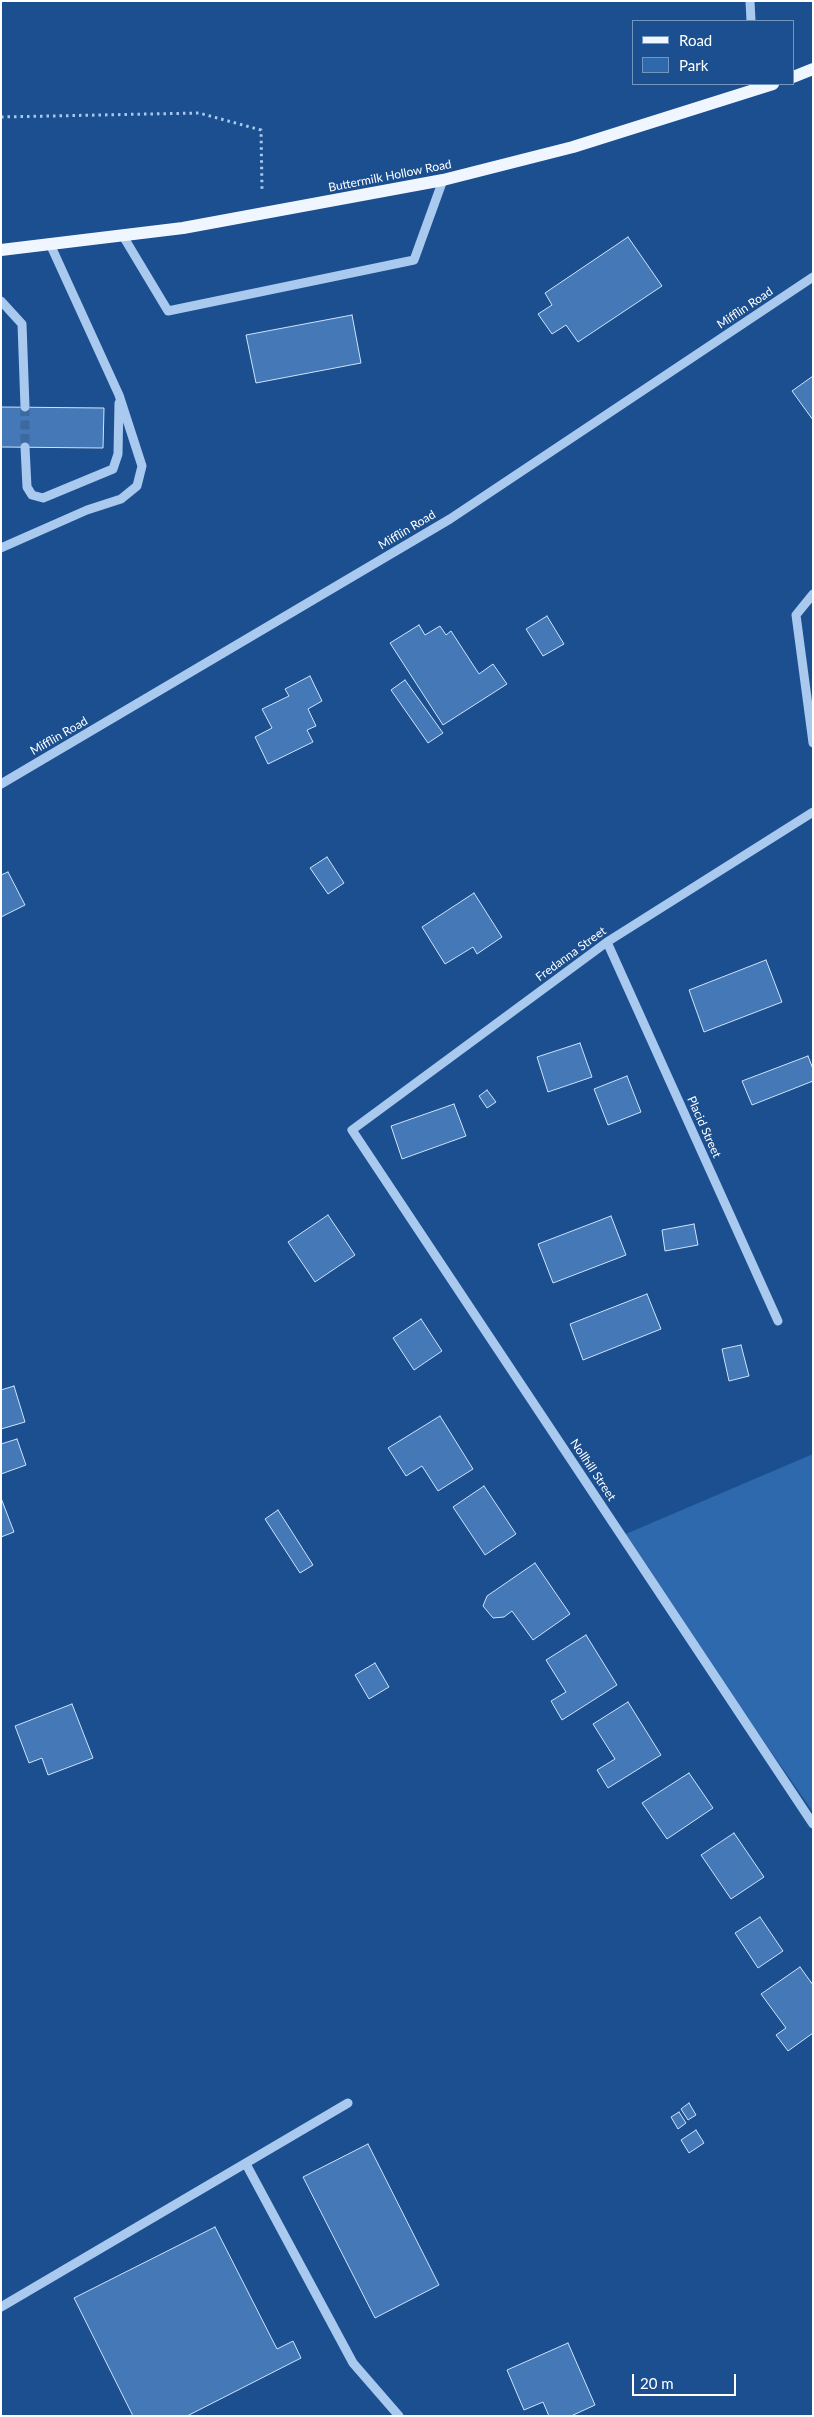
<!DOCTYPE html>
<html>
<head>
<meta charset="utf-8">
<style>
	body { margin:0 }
	#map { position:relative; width:814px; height:2417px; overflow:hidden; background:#1b4f8f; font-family:Lato,sans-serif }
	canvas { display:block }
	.frame { position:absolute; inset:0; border:2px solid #fff; pointer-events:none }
	.legend { position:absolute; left:632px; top:20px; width:162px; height:65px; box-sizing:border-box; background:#1b4f8f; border:1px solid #7695bc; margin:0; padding:6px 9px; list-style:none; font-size:15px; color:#fff }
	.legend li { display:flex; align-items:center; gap:10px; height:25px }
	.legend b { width:25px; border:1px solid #7695bc }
	.scale { position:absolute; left:632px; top:2374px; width:104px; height:22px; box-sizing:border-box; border:2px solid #fff; border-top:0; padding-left:6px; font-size:15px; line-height:18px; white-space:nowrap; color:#fff; -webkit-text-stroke:4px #1b4f8f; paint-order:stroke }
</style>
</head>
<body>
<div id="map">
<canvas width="814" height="2417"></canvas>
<div class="frame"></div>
<ul class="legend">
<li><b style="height:6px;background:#f0f6ff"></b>Road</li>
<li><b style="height:14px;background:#2e69ad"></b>Park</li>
</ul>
<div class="scale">20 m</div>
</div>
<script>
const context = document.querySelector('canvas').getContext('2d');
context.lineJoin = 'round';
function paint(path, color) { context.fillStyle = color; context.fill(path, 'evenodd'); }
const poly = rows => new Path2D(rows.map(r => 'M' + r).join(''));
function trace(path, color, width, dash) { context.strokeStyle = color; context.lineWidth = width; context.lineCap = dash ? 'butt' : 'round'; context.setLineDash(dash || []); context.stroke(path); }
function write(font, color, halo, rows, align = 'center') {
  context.font = font + ' Lato,sans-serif'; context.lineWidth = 4; context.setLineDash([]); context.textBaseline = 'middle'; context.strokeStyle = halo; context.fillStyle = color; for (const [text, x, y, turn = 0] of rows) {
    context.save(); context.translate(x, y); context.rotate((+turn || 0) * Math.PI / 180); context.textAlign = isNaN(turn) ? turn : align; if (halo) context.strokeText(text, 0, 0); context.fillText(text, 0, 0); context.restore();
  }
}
paint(poly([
	[813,1454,813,1812,621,1536]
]), '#2e69ad');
const building = poly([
	[628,237,662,286,578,342,566,325,552,334,538,314,552,305,545,293,628,237],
	[352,315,361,363,256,383,246,335,352,315],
	[813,376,813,420,792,391,813,376],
	[1,407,104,408,103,448,1,447,1,407],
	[547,616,564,644,543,656,526,629,547,616],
	[419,625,425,635,440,626,446,635,451,631,479,674,493,664,507,684,443,725,390,643,419,625],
	[310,676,322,701,308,709,316,726,307,730,313,742,268,764,255,737,272,728,262,709,289,696,285,689,310,676],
	[405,680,443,733,428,743,391,690,405,680],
	[327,857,344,883,328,894,310,868,327,857],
	[8,872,25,905,1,917,1,875,8,872],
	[474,893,502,937,477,954,473,947,445,964,422,927,474,893],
	[766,960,782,1002,704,1032,689,990,766,960],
	[580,1043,592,1077,548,1092,537,1057,580,1043],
	[808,1056,813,1069,813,1081,752,1105,742,1081,808,1056],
	[627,1076,641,1112,608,1125,594,1089,627,1076],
	[487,1090,496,1102,487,1108,479,1096,487,1090],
	[454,1104,466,1136,402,1159,391,1126,454,1104],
	[328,1215,355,1255,315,1282,288,1242,328,1215],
	[611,1216,626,1255,553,1283,538,1244,611,1216],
	[694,1224,698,1245,665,1251,662,1230,694,1224],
	[647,1294,661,1329,583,1360,570,1324,647,1294],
	[421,1319,442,1351,414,1370,393,1338,421,1319],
	[741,1345,749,1376,729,1381,722,1349,741,1345],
	[14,1386,25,1422,1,1429,1,1390,14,1386],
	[440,1416,473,1469,438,1491,422,1466,406,1476,388,1448,440,1416],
	[17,1439,26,1465,1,1474,1,1444,17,1439],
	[484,1486,516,1534,485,1555,453,1507,484,1486],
	[1,1498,14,1532,1,1537,1,1498],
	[278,1510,313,1565,300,1573,265,1519,278,1510],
	[535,1563,570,1614,533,1640,512,1611,504,1617,493,1618,483,1606,487,1596,535,1563],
	[586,1635,617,1685,562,1720,551,1701,566,1692,546,1660,586,1635],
	[375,1663,389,1687,369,1699,355,1675,375,1663],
	[628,1702,661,1755,608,1788,597,1770,615,1759,593,1724,628,1702],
	[72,1704,93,1758,48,1775,42,1758,29,1763,15,1726,72,1704],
	[689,1773,713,1808,667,1839,642,1803,689,1773],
	[734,1833,764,1877,731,1899,701,1855,734,1833],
	[760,1917,783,1951,758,1968,735,1933,760,1917],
	[800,1967,813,1985,813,2033,788,2051,776,2035,786,2028,761,1994,800,1967],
	[689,2103,696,2115,688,2120,681,2109,689,2103],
	[679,2112,686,2123,678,2129,671,2117,679,2112],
	[696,2130,704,2143,689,2153,681,2140,696,2130],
	[368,2144,439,2285,375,2318,303,2177,368,2144],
	[215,2227,277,2349,293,2341,301,2358,187,2416,133,2416,74,2298,215,2227],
	[568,2343,595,2405,571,2416,549,2416,543,2402,524,2410,507,2370,568,2343]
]);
paint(building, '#4478b7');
trace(building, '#cfe3fa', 1);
trace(poly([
	[25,407,25,447]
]), '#3d69a0', 9, [9, 4.5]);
trace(poly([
	[1,117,199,113,261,130,262,189]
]), '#a9c9ee', 3, [2.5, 4]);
trace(poly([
	[750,1,751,21],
	[123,236,168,311,414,260,443,180],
	[1,301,22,324,25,407],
	[25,447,27,487,32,495,43,498,113,469,118,454,119,403],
	[1,548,87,510,121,499,137,486,142,466,119,395,50,244],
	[813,594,796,615,813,743],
	[1,784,450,519,813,277],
	[813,812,607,942,352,1130,813,1824],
	[607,942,778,1321],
	[246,2164,353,2363,399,2416],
	[1,2307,348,2103]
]), '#a9c9ee', 9);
trace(poly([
	[793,77,813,69],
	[1,250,183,228,443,180,573,147,773,84]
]), '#f0f6ff', 12);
write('12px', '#fff', '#1b4f8f', [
	["Buttermilk Hollow Road",390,176,-11],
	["Mifflin Road",745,308,-34],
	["Mifflin Road",407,530,-31],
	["Mifflin Road",59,736,-30],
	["Fredanna Street",571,954,-36],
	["Placid Street",704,1127,66],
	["Nollhill Street",593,1470,56]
]);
</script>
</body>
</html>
